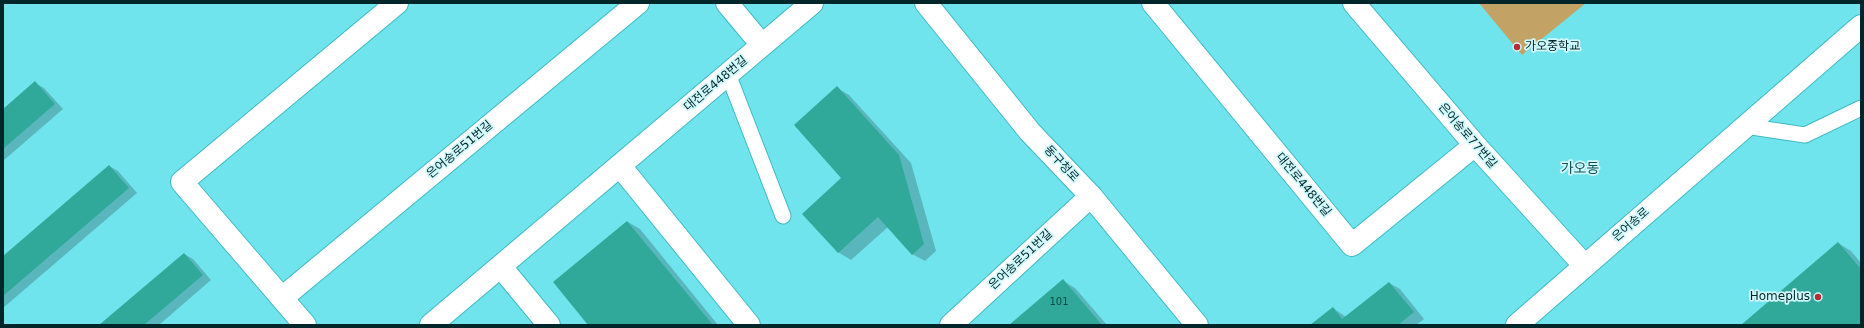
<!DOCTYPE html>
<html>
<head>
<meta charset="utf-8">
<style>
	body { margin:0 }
	#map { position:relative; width:1864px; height:328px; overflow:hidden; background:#70e4ed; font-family:"DejaVu Sans",sans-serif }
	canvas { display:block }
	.frame { position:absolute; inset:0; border:4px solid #002629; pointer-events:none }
</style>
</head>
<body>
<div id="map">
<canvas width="1864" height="328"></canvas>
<div class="frame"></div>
</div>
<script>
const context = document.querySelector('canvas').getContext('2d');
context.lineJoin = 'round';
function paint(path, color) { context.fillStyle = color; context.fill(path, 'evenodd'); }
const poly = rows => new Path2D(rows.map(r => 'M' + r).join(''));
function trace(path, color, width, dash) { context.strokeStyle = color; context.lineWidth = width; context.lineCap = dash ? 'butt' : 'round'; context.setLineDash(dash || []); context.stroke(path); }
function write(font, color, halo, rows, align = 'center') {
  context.font = font + ' "DejaVu Sans","Noto Sans KR",sans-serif'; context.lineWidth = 3.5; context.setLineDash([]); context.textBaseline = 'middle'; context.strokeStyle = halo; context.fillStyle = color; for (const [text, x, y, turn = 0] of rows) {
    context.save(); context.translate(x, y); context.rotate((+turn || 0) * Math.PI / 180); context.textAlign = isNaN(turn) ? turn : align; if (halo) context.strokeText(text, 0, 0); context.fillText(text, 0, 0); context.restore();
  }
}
paint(poly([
	[1479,3,1586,3,1522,55]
]), '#c3a265');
paint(poly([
	[35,83,44,88,63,109,3,161,3,110],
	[837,88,849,95,911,163,936,251,925,261,912,254,888,227,851,260,838,252,843,178],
	[109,166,118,171,137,193,3,308,3,257],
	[628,222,640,229,718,325,589,325],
	[1838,243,1851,251,1861,263,1861,325,1743,325],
	[184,254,193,259,211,280,159,325,101,325],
	[1063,281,1075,288,1107,325,1011,325],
	[1389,283,1400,289,1424,319,1416,325,1311,325,1333,308,1346,317]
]), '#0003');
paint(poly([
	[35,81,55,104,3,149,3,109],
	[837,86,899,155,924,244,912,255,878,217,838,253,802,214,841,178,794,125],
	[109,165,129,188,3,296,3,256],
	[627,221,713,325,588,325,553,282],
	[1838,242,1861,269,1861,325,1741,325],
	[184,253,203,275,144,325,99,325],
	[1063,279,1102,325,1009,325],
	[1389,282,1414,312,1398,325,1310,325,1333,307,1342,319]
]), '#31a99a');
const service = poly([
	[728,74,783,216],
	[1745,126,1805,135,1861,108]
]);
const minor = poly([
	[727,3,762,45],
	[1153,3,1352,245,1475,145],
	[1354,3,1475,145,1584,265],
	[620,166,749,325],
	[501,267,549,325],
	[282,298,638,3],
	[305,325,182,182,397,3],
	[431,325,812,3],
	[951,325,1091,196]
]);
const secondary = poly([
	[926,3,1030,132,1091,196,1197,325],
	[1517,325,1861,26]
]);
trace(service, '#3fb9c2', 17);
trace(minor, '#3fb9c2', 24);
trace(secondary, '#3fb9c2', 24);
trace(service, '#fff', 15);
trace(minor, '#fff', 22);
trace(secondary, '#fff', 22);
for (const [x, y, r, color] of [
	[1517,47,4,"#bb2b36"],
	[1818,297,4,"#bb2b36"]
]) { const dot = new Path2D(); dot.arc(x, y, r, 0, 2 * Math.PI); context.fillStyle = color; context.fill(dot); trace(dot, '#d0f9fc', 1.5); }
write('10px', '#0c4745', null, [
	["101",1059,302]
]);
write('12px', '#002629', '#d0f9fc', [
	["가오중학교",1525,47],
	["Homeplus",1810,297,"right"]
], 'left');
write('12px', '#002629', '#d0f9fc', [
	["대전로448번길",716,84,-40],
	["은어송로77번길",1467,136,49],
	["은어송로51번길",460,150,-40],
	["동구청로",1061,164,47],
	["대전로448번길",1303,185,50],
	["은어송로",1631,225,-41],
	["은어송로51번길",1021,260,-43]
]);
write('14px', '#0e5257', '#d0f9fc', [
	["가오동",1580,169]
]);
</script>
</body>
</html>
